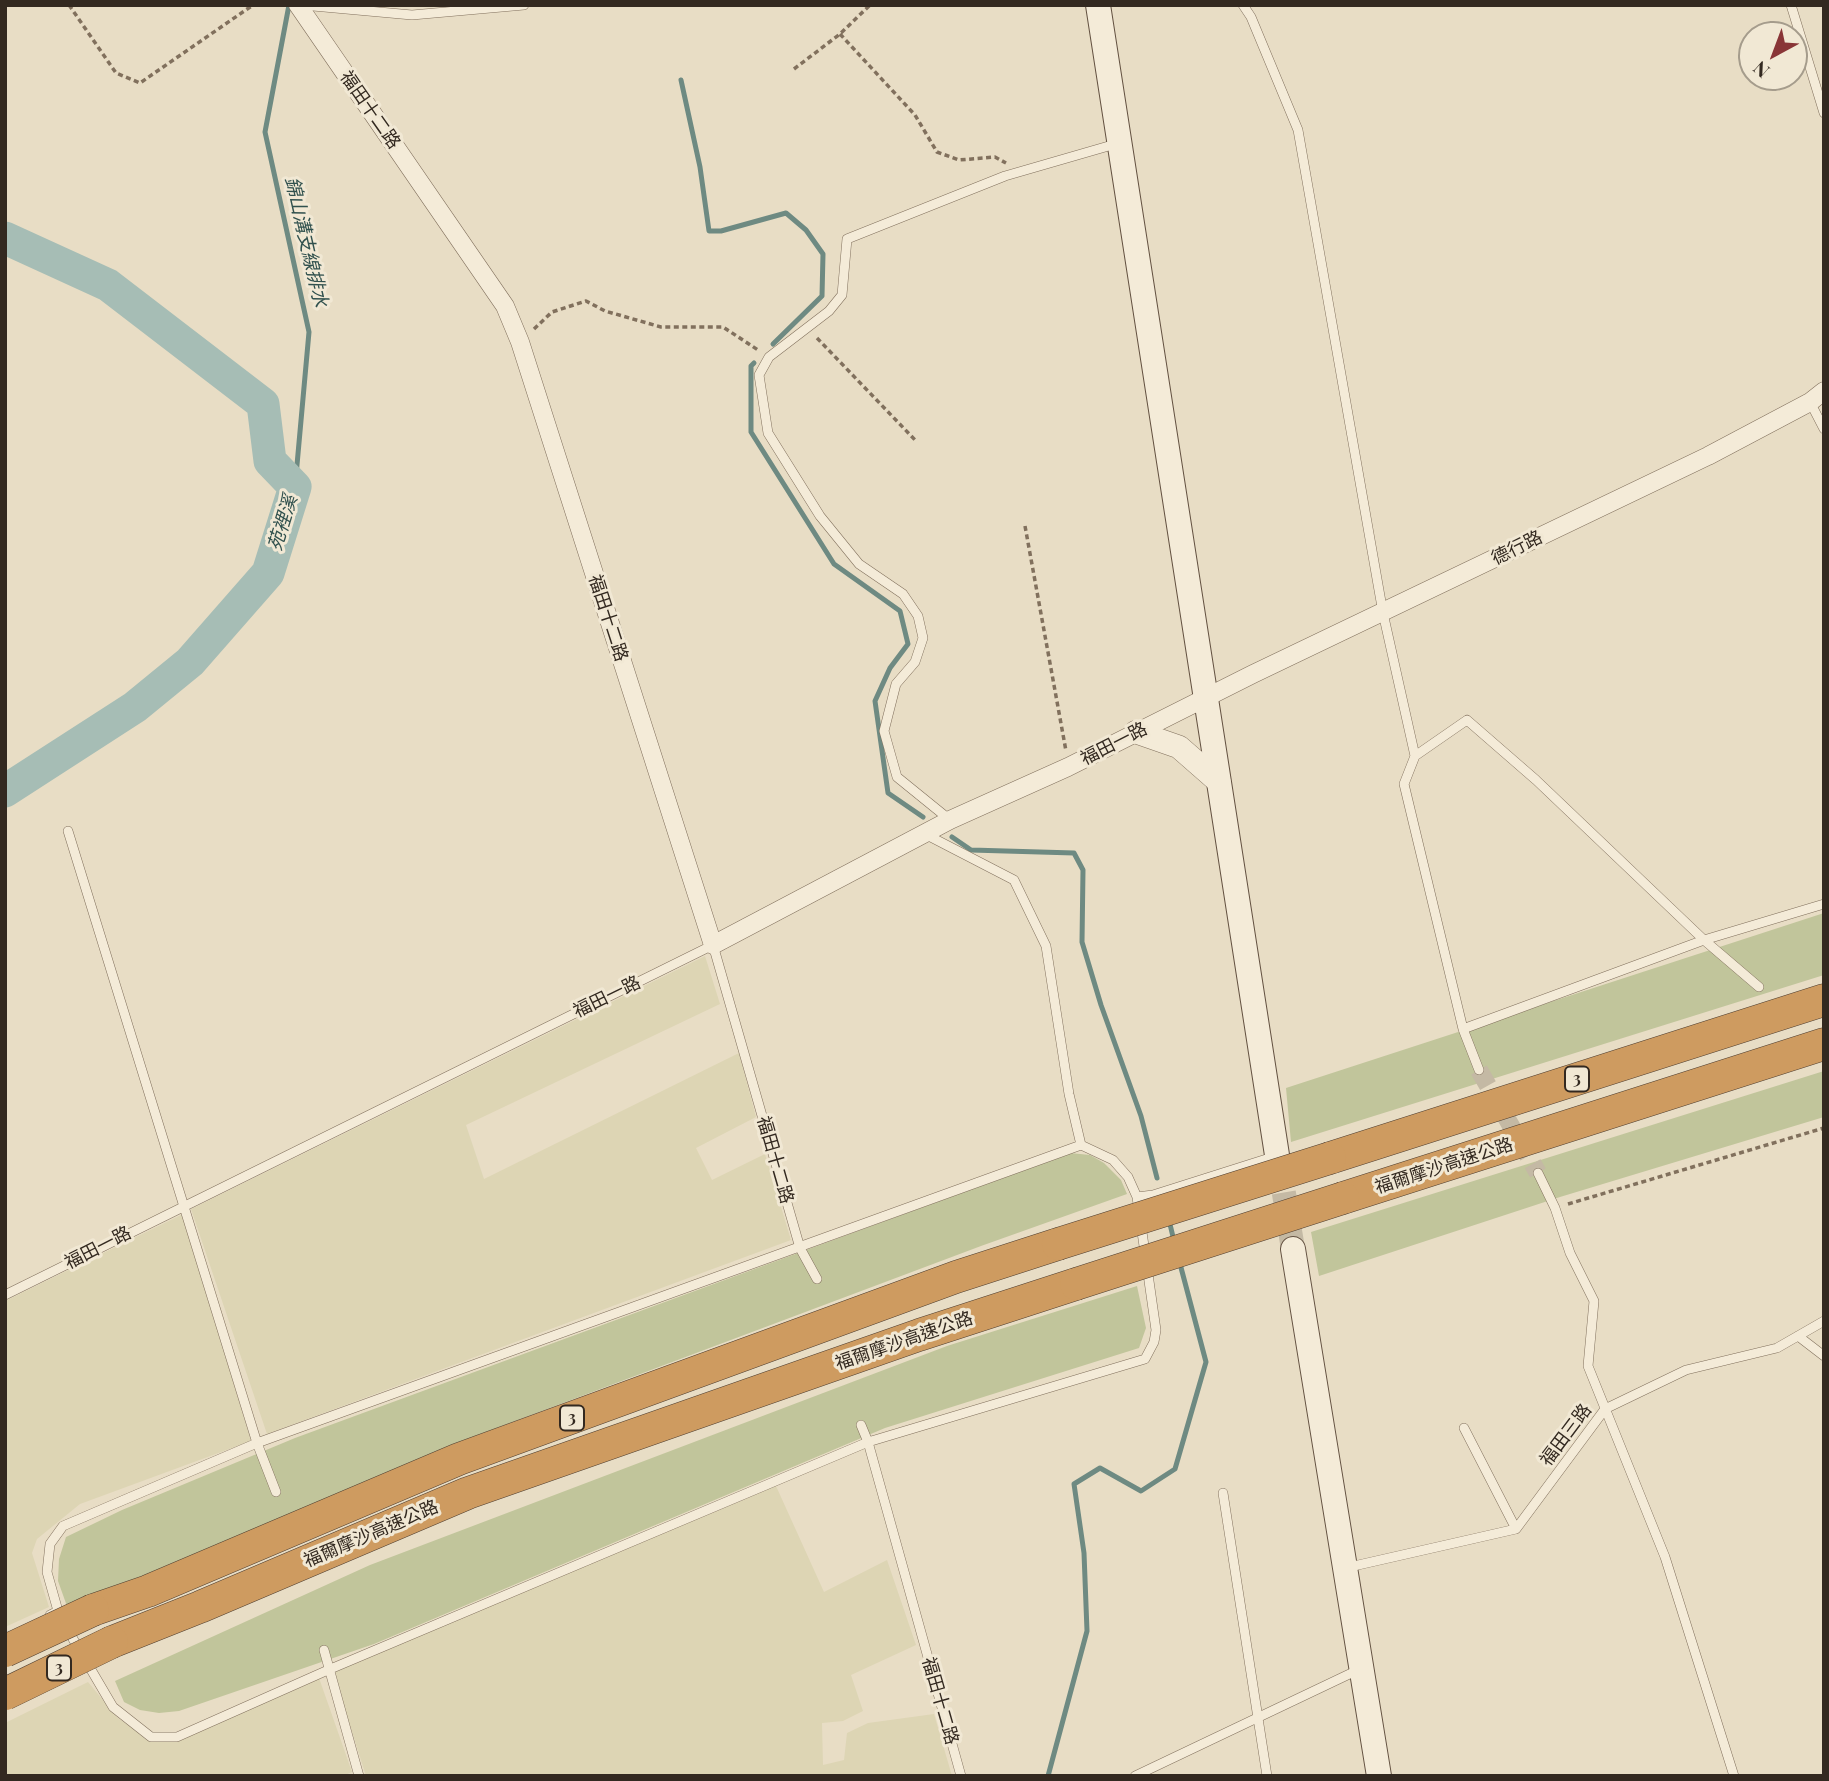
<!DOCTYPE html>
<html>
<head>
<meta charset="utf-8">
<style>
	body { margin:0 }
	#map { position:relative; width:1829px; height:1781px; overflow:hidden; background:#e8ddc5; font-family:"Playfair Display",serif }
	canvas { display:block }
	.frame { position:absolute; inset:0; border:7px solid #332920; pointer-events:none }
	.north { position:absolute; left:1738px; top:21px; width:70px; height:70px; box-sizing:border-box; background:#f1e8d4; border:2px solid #a59c8c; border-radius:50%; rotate:221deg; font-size:19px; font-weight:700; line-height:28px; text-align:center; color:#332920 }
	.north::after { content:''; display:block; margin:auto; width:24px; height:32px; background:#893537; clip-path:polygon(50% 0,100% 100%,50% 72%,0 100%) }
</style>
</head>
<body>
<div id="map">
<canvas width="1829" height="1781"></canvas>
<div class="frame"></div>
<div class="north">N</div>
</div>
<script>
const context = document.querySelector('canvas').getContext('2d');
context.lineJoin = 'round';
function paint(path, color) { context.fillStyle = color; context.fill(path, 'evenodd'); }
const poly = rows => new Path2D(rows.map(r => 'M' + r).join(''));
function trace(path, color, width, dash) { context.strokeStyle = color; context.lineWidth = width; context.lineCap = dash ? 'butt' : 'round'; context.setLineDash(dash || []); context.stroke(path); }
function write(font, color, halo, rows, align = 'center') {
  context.font = font + ' "Playfair Display","Noto Sans TC",serif'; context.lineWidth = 6; context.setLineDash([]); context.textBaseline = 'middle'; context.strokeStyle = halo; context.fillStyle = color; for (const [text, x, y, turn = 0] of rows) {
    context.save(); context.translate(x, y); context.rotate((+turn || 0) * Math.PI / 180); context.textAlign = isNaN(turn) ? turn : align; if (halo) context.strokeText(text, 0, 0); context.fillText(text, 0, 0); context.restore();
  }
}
paint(poly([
	[705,956,720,1004,466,1125,484,1179,739,1053,756,1117,696,1148,712,1180,765,1154,791,1240,267,1434,191,1209],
	[183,1214,251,1441,80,1504,37,1539,32,1553,49,1607,5,1627,5,1301],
	[776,1486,824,1592,887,1560,916,1645,851,1675,863,1711,843,1721,822,1723,823,1765,844,1760,847,1733,868,1723,934,1714,952,1776,366,1776,333,1672],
	[319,1678,352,1772,343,1776,5,1776,5,1723,88,1682,118,1718,147,1738,169,1739]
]), '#ddd5b4');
paint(poly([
	[1824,913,1824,975,1291,1142,1286,1088],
	[1824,1071,1824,1117,1560,1197,1319,1276,1311,1232],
	[1070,1153,1090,1155,1104,1163,1121,1180,1127,1194,981,1246,462,1441,68,1609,58,1581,59,1559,66,1537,122,1510,295,1438],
	[1137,1286,1146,1328,1139,1348,885,1428,374,1644,179,1711,159,1713,140,1710,124,1702,115,1681,370,1565,947,1346]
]), '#c1c59b');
trace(poly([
	[289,5,265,132,309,332,295,487],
	[681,80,700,167,709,231,721,231,786,213,806,230,823,254,822,296,773,344],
	[754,363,751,366,751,432,834,564,900,611,908,644,890,668,875,701,888,793,923,817],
	[952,837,971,850,1074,853,1083,870,1082,942,1101,1005,1141,1116,1157,1178],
	[1169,1220,1174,1241],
	[1048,1776,1087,1631,1084,1553,1074,1484,1100,1468,1141,1491,1175,1469,1206,1362,1179,1260]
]), '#6e8a82', 5);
trace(poly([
	[5,238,108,285,263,404,270,461,295,487,268,573,190,662,135,707,5,791]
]), '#a6bdb5', 33);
trace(poly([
	[1479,1070,1538,1173]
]), '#c4b9a4', 18, [18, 9]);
trace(poly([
	[1278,1157,1293,1249]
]), '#c4b9a4', 24, [24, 12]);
const service = poly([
	[302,5,412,15,524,5],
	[1243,5,1251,17,1298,130,1383,613,1415,756,1404,784,1463,1029,1479,1070],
	[1791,5,1824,113],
	[1810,402,1824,429],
	[1415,756,1467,720,1536,780,1704,940,1759,987],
	[950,820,897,777,884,731,896,684,915,662,923,638,918,616,903,594,859,564,820,516,768,433,759,375,769,357,829,311,842,295,847,239,1005,176,1119,143],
	[68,831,257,1443,276,1492],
	[1463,1029,1704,940,1824,904],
	[1538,1173,1555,1208,1570,1253,1594,1301,1588,1366,1665,1557,1734,1776],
	[1137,1197,1153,1195,1276,1156],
	[5,1295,713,945,800,1248,817,1279],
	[1798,1336,1824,1356],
	[861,1425,868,1442,961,1776],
	[1464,1428,1516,1529],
	[1223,1493,1267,1776],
	[1345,1568,1516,1529,1605,1409,1686,1370,1777,1348,1824,1321],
	[50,1615,58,1611,47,1572,50,1544,63,1526,257,1443,1081,1145,1069,1094,1046,946,1014,880,925,834],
	[66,1627,113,1707,151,1737,177,1737,328,1670,868,1442,1145,1359,1154,1342,1156,1330,1137,1197,1128,1177,1113,1160,1081,1145],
	[324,1650,359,1776],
	[1135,1776,1360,1669]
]);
const minor = poly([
	[298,5,505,306,520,342,713,945,950,820,1068,767,1253,674,1708,456,1810,402,1824,391]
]);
const tertiary = poly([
	[1136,732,1179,747,1219,782]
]);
const secondary = poly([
	[1098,5,1277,1155],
	[1293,1249,1379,1776]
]);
const motorway = poly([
	[1330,1158,1824,1000],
	[1343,1198,1824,1044],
	[93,1610,148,1591,459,1459,956,1277,1058,1244],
	[112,1642,200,1607,468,1493,919,1335,1076,1284]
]);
trace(service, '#81705d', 10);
trace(minor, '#81705d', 19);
trace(tertiary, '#81705d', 24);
trace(secondary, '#635141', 26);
trace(motorway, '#503f31', 33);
trace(poly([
	[69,5,116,73,140,83,253,5],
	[840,34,915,115,937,152,959,160,995,157,1006,163],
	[794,69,840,34,870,5],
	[534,329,552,312,586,301,605,311,661,327,723,327,758,350],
	[817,338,917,442],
	[1025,526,1066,751],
	[1568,1204,1824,1128]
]), '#81705d', 3.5, [5, 3.5]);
trace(service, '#f4ebd8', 9);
trace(minor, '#f4ebd8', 18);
trace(tertiary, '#f4ebd8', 23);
trace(secondary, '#f4ebd8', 24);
trace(motorway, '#ce9b60', 32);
const motorwayBridge = poly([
	[1058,1244,1330,1158],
	[1076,1284,1343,1198],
	[5,1651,93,1610],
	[5,1694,112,1642]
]);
trace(motorwayBridge, '#503f31', 33, []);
trace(motorwayBridge, '#ce9b60', 32);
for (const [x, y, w] of [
	[1577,1079,24],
	[572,1418,24],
	[59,1668,24]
]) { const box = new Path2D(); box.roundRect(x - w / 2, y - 12.5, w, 25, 5); context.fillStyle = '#f1e8d4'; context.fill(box); trace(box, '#332920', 2); }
write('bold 16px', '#332920', null, [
	["3",1577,1079],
	["3",572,1418],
	["3",59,1668]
]);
write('18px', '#332920', '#f1e8d4', [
	["福田十二路",370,110,55],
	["德行路",1517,548,-26],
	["福田十二路",608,618,72],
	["福田一路",1114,744,-27],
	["福田一路",607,997,-26],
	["福田十二路",775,1160,74],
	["福爾摩沙高速公路",1444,1166,-18],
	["福田一路",98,1248,-27],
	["福爾摩沙高速公路",904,1341,-19],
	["福田三路",1566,1435,-53],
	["福爾摩沙高速公路",371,1534,-23],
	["福田十二路",940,1701,74]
]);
write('italic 19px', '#31514e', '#f1e8d4', [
	["錦山溝支線排水",306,242,77],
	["苑裡溪",283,523,-73]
]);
</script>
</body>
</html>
